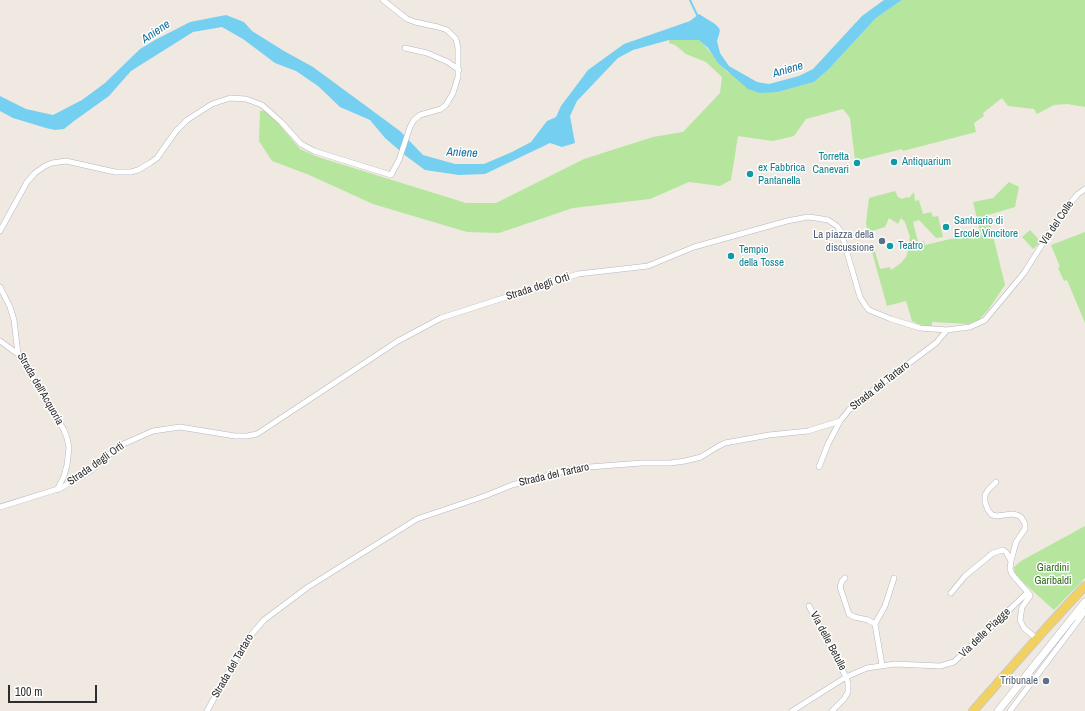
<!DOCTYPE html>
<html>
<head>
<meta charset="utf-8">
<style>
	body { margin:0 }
	#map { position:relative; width:1085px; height:711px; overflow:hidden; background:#efe9e1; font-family:"Archivo Narrow",sans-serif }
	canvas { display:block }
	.scale { position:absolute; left:8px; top:685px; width:89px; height:18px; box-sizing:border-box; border:2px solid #2e2e2e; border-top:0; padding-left:5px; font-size:12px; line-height:14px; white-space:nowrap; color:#2e2e2e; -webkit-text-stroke:3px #fff; paint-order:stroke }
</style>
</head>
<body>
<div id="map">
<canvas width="1085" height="711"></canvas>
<div class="scale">100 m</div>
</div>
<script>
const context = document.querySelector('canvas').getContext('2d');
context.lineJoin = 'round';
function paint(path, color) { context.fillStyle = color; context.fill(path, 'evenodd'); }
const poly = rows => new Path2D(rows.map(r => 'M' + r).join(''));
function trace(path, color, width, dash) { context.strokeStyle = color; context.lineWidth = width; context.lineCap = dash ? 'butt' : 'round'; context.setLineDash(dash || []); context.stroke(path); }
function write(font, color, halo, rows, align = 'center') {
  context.font = font + ' "Archivo Narrow",sans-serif'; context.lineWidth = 3; context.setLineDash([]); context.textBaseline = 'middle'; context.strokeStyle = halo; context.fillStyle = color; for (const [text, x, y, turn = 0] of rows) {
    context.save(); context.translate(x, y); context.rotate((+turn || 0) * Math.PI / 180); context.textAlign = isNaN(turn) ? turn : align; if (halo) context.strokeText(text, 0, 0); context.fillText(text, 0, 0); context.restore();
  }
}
paint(poly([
	[902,0,1085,0,1085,107,1067,104,1054,105,1037,114,1034,109,1008,106,1002,98,983,113,984,116,974,123,976,132,903,151,902,149,855,161,850,118,843,109,806,119,794,136,773,141,738,136,731,180,720,186,689,182,650,199,573,208,499,233,467,232,373,204,307,174,272,161,259,141,260,111,267,110,300,149,318,157,466,203,496,203,584,159,653,137,683,132,720,93,722,77,706,62,686,54,675,45,669,43,669,40,699,39,727,72,778,92,814,82,828,70,876,18],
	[1009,182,1019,187,1015,207,988,215,1005,285,988,310,979,320,969,324,932,322,932,326,925,326,918,324,912,321,906,301,887,306,872,252,875,251,880,269,890,267,891,270,901,263,906,257,908,251,910,237,905,222,901,218,898,224,889,218,885,227,872,231,873,235,868,236,866,223,869,198,895,191,898,197,902,199,907,197,909,198,914,192,915,201,919,200,923,214,931,212,933,217,938,216,943,237,936,238,919,220,913,222,918,242,924,241,925,245,980,232,973,202,993,198],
	[1030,230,1041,242,1033,249,1022,237],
	[1085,232,1085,323,1067,280,1064,281,1058,268,1060,267,1051,245],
	[1085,526,1085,578,1054,610,1015,575,1014,567,1021,561]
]), '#b6e59e');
paint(poly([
	[884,0,902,0,876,18,828,70,814,82,778,92,760,93,748,89,718,63,708,48,699,40,669,40,633,50,618,58,577,101,570,116,575,143,562,147,550,143,485,174,459,175,425,170,406,156,385,138,370,120,340,107,318,86,296,71,275,63,243,39,222,27,193,32,131,71,109,96,74,121,64,129,55,130,46,128,13,118,0,111,0,96,26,109,53,115,82,100,105,83,140,49,155,40,190,22,226,15,244,22,252,31,284,51,313,67,400,131,423,155,455,164,484,164,512,152,531,142,547,121,556,117,561,106,588,70,624,44,690,21,699,14,715,24,719,28,720,31,717,41,720,53,729,66,757,82,769,84,799,76,813,69,862,16]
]), '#75cff0');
trace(poly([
	[690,0,698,17]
]), '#75cff0', 2);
const street = poly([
	[405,48,427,53,448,62,459,70],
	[0,231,27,182,35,173,45,166,52,163,66,161,115,172,131,172,138,170,150,163,157,158,176,131,187,120,212,104,230,98,246,99,262,105,281,122,301,144,314,151,391,175,399,160,410,127,414,120,420,115,441,109,446,105,453,93,458,77,458,48,456,39,447,30,438,27,415,22,407,19,383,0],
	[0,287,10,307,14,320,18,354,64,430,67,438,69,448,67,465,64,476,57,490],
	[0,341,18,354],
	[819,467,828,444,840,421],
	[996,482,988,490,985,495,985,502,988,510,992,515,997,516,1012,514,1017,515,1021,517,1025,524,1025,529,1016,542,1011,561],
	[0,507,61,488,89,472,119,446,153,431,180,427,235,436,247,436,257,434,398,341,441,318,578,274,648,266,694,247,787,221,808,217,816,218,828,220,837,226,841,232,860,297,865,305,869,310,891,319,920,328,947,330,970,327,985,320,1024,273,1064,210,1078,194,1085,189],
	[845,578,842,581,840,587,849,614,854,617,868,620,875,624],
	[951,593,965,576,993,553,1003,550,1006,552,1011,561,1010,569,1012,574,1030,595],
	[809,606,846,677,848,683,848,692,844,699,832,711],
	[1078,621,1085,611],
	[875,624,885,606,894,578],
	[875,624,882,665],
	[207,711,245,642,264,620,308,587,417,519,485,496,512,485,576,468,642,463,670,463,685,461,701,457,717,447,725,443,769,435,808,431,840,421,849,410,868,394,936,343,947,330],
	[792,711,846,677,867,668,895,664,940,666,954,662,1026,594,1029,594,1030,596,1022,607,1020,620,1024,628,1037,639],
	[1010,711,1078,621,1077,612]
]);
const secondary = poly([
	[998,711,1085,602]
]);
const primary = poly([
	[973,711,1048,626,1085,586]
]);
trace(street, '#b4b7c1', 6);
trace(secondary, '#b4b7c1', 8);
trace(primary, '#c9c9c9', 10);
trace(street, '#fff', 5);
trace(secondary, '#fff', 7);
trace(primary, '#f2d163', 8);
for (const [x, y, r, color] of [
	[894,162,4,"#0f9aa8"],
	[857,163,4,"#0f9aa8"],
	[750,174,4,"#0f9aa8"],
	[946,227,4,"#0f9aa8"],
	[882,241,4,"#5c6f8a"],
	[890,246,4,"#0f9aa8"],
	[731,256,4,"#0f9aa8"],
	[1046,681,4,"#5c6f8a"]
]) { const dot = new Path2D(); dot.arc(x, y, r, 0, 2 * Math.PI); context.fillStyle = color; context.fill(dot); trace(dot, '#fff', 1.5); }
write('11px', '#0d838f', '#fff', [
	["Torretta",849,157,"right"],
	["Canevari",849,170,"right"],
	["Antiquarium",902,162],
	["ex Fabbrica",758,168],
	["Pantanella",758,181],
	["Santuario di",954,221],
	["Ercole Vincitore",954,234],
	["Teatro",898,246],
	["Tempio",739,250],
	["della Tosse",739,263]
], 'left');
write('11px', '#2e2e2e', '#fff', [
	["Via del Colle",1057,223,-56],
	["Strada degli Orti",538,287,-18],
	["Strada del Tartaro",880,386,-38],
	["Strada dell'Acquoria",40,389,60],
	["Strada degli Orti",96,464,-35],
	["Strada del Tartaro",554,475,-13],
	["Via delle Piagge",985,633,-44],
	["Via delle Betulle",828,641,62],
	["Strada del Tartaro",233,666,-60]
]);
write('11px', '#4e5e75', '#fff', [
	["La piazza della",874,235],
	["discussione",874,248],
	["Tribunale",1038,681]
], 'right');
write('11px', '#2c6e1b', '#fff', [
	["Giardini",1053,568],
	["Garibaldi",1053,581]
]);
write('italic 12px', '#0d6fa3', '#fff', [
	["Aniene",156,32,-34],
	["Aniene",788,70,-16],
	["Aniene",462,153,3]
]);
</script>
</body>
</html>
